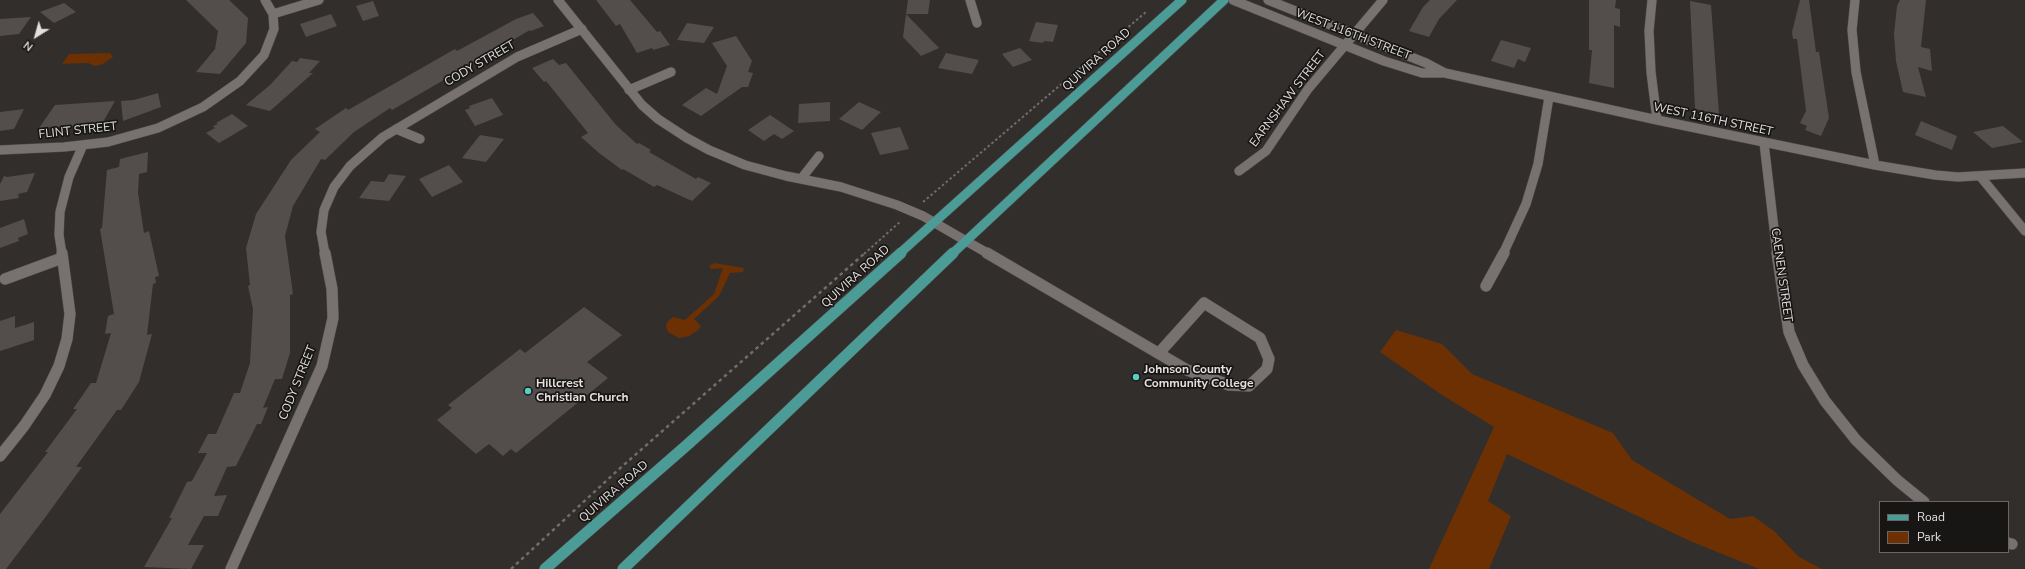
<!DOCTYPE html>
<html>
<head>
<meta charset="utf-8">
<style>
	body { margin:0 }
	#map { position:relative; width:2025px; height:569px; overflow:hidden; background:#322e2c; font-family:"Nunito Sans",sans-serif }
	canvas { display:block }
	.legend { position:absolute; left:1879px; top:501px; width:130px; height:52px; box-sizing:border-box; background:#181615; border:1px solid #696766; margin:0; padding:5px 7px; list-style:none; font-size:12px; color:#e3e0df }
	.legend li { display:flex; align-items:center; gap:8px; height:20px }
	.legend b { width:20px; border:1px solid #696766 }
	.north { position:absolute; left:16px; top:16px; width:40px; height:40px; -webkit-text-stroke:3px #181615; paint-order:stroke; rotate:217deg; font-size:11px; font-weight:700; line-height:16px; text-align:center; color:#e3e0df }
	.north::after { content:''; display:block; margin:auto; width:14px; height:18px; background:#e3e0df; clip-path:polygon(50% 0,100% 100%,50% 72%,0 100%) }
</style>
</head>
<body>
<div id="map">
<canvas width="2025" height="569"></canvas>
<ul class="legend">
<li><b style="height:5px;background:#4b9c96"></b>Road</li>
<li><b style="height:11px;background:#6c3003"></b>Park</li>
</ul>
<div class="north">N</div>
</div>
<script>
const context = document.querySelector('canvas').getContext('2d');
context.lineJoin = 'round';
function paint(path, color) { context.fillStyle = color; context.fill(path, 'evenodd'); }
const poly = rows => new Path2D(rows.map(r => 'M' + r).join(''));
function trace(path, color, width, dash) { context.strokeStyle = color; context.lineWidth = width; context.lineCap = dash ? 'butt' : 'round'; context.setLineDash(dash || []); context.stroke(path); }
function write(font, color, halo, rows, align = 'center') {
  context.font = font + ' "Nunito Sans",sans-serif'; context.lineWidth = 3.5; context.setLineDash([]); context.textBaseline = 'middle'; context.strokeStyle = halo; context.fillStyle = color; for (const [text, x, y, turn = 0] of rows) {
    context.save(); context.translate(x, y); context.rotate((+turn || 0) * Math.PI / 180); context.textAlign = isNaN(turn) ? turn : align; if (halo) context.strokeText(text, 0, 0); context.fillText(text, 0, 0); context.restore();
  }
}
paint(poly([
	[110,53,113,57,101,65,94,66,88,63,62,64,69,54],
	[714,263,744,268,743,272,730,273,719,296,694,319,701,326,698,330,689,336,679,338,668,332,666,327,667,322,673,317,685,320,714,294,723,268,711,269,709,266],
	[1396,330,1442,344,1472,374,1613,433,1632,460,1730,519,1753,516,1774,531,1799,557,1822,569,1759,569,1690,541,1507,454,1488,501,1511,516,1489,569,1429,569,1494,427,1442,395,1380,352]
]), '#6c3003');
paint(poly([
	[186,0,229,0,248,18,246,43,220,74,196,72,215,49,218,31],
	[596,0,630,0,657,32,660,31,670,45,653,50,652,48,637,53,620,24,616,26],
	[908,0,930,0,928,14,906,14],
	[1430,0,1457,0,1439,19,1429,37,1409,31,1423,7],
	[1589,0,1616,0,1615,8,1620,9,1620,27,1614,25,1614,88,1589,83,1592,50,1589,50],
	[1800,0,1809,0,1816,52,1819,52,1829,118,1821,136,1805,130,1807,126,1800,123,1806,111,1797,39,1793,39,1792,32],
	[1900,0,1926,0,1921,47,1930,49,1932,71,1918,67,1926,97,1903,92,1896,61,1894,34,1897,6],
	[373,1,379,16,363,21,356,6],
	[1690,1,1711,5,1719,114,1695,109],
	[64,3,76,12,54,23,40,12],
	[533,13,544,26,531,31,530,30,392,110,390,108,354,132,325,160,321,159,293,206,285,236,293,294,290,295,290,353,282,379,275,379,263,408,268,407,261,424,257,424,236,466,227,467,214,496,227,495,218,516,204,516,188,545,204,545,191,569,144,567,172,518,169,518,187,482,192,481,207,453,198,453,208,434,216,434,234,393,240,393,250,363,253,309,248,286,250,285,246,248,256,214,291,160,320,132,315,129,346,108,348,110,455,49,457,51,516,19],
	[331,14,337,26,306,37,300,24],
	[906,14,939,48,921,56,903,37],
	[31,17,19,34,0,36,0,19],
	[1036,22,1058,25,1053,42,1044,41,1043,43,1029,41],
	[687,23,714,27,704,43,677,40],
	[736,36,752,61,748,72,753,73,748,87,742,87,701,116,682,105,706,88,717,94,727,66,712,43],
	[1501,40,1531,48,1525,62,1518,59,1514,68,1491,61],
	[1020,48,1032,60,1013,67,1002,54],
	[946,53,979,60,972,74,938,68],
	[300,58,320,61,309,73,313,73,270,111,246,105,270,85,292,61,297,62],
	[553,59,559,65,566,63,616,125,637,144,639,143,651,150,649,152,696,179,698,177,711,183,692,201,657,185,654,187,623,169,622,170,599,153,581,137,588,133,546,81,544,82,532,68],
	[158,93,161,107,123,121,121,101,134,100],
	[492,98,503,115,475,126,465,110,470,108,469,106],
	[115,101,103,122,88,125,39,128,55,105],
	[830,102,830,121,798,123,799,104],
	[859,102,881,112,862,130,839,119],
	[24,109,14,129,0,131,0,112],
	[232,114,248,126,219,143,206,133,215,128,213,126,218,124,216,123],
	[770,115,794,131,782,139,774,134,764,141,748,130],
	[1921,121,1957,136,1952,150,1915,135],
	[2003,126,2023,142,1992,148,1973,132],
	[900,127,909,149,880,155,871,133],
	[480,135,504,139,486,162,462,158],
	[148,152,147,172,139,174,138,193,144,233,149,231,159,276,155,277,156,283,153,284,147,335,152,334,139,382,121,410,117,410,76,467,82,467,44,519,6,569,0,569,0,514,48,452,45,452,77,409,73,409,91,383,96,383,111,333,105,334,108,316,114,314,100,229,102,228,107,170,119,167,120,159],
	[449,165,463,182,432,197,419,179],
	[35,173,27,192,18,194,19,198,0,201,0,184,4,176,7,177],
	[389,174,406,176,389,201,359,198,371,181,384,182],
	[24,219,28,234,18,238,19,241,0,248,0,228],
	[584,307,622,335,587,362,608,378,516,453,511,449,503,456,489,444,476,454,437,420,452,408,448,405,520,349,525,353],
	[15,316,15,328,34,322,34,340,0,351,0,321]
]), '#534e4c');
const serviceFar1 = poly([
	[966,241,989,254]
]);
const service = poly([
	[987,253,1187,370,1229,385,1249,386,1267,369,1269,359,1260,338,1204,303,1159,353]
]);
const minorFar1 = poly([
	[558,0,642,105,658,119,687,138,709,150,745,165,786,176,841,187,897,205,923,216,966,241],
	[970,0,977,23],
	[1233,0,1384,61,1422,73,1445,73,1657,120,1875,165,1935,175,1958,177,2025,173],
	[1268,0,1426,63,1443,72],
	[1652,0,1649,31,1651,72,1657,120],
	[1855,0,1852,30,1856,72,1875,165],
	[273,14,319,0],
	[629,90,671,72],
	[396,129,420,139],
	[1764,143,1777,254],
	[0,150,64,147,108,142,158,128,203,107,240,81,264,55,274,29,273,14,265,0],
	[1239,171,1266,151,1308,89,1383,0],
	[1980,176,2025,231],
	[801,179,819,156],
	[62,254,59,235,60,212,69,177,83,145],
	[325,254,321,232,324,210,334,187,350,166,383,137,517,57,582,29],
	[1503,254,1526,204,1538,164,1549,97]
]);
const minor = poly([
	[1777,253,1789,332,1803,365,1825,401,1856,440,1897,480,1924,502],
	[5,279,62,258],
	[1486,286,1504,253],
	[0,456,24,426,45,395,59,366,67,339,70,314,62,253],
	[2008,543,2012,544],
	[231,569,322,366,333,318,332,289,325,253]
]);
const primaryFar1 = poly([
	[899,254,1182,0],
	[952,254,1224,0]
]);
const primary = poly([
	[545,569,687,445,901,253],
	[623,569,953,253]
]);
trace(serviceFar1, '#4e4b49', 10);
trace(service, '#4e4b49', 12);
trace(minorFar1, '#4e4b49', 10);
trace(minor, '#4e4b49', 12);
trace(primaryFar1, '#4e4b49', 10);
trace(primary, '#4e4b49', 12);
trace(poly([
	[923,202,1146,12],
	[864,254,901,221]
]), '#716d6b', 2, [2.5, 2.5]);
trace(poly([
	[511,569,618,470,865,253]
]), '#716d6b', 2.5, [3.5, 3.5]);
trace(serviceFar1, '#777270', 9);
trace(service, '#777270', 11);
trace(minorFar1, '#777270', 9);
trace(minor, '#777270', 11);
trace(primaryFar1, '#4b9c96', 9);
trace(primary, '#4b9c96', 11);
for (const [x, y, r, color] of [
	[1136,377,4,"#55cec6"],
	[528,391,4,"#55cec6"]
]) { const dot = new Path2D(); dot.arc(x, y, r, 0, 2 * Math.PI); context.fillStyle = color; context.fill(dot); trace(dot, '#181615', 1.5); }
write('12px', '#e3e0df', '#181615', [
	["WEST 116TH STREET",1353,35,21],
	["QUIVIRA ROAD",1097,60,-42],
	["CODY STREET",480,64,-30],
	["EARNSHAW STREET",1288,99,-53],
	["WEST 116TH STREET",1713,120,12],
	["FLINT STREET",78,131,-6],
	["CAENEN STREET",1781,275,82],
	["QUIVIRA ROAD",856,277,-42],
	["CODY STREET",298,383,-68],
	["QUIVIRA ROAD",614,492,-41]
]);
write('bold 12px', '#e3e0df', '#181615', [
	["Johnson County",1144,370],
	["Community College",1144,384],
	["Hillcrest",536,384],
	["Christian Church",536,398]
], 'left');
</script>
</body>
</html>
